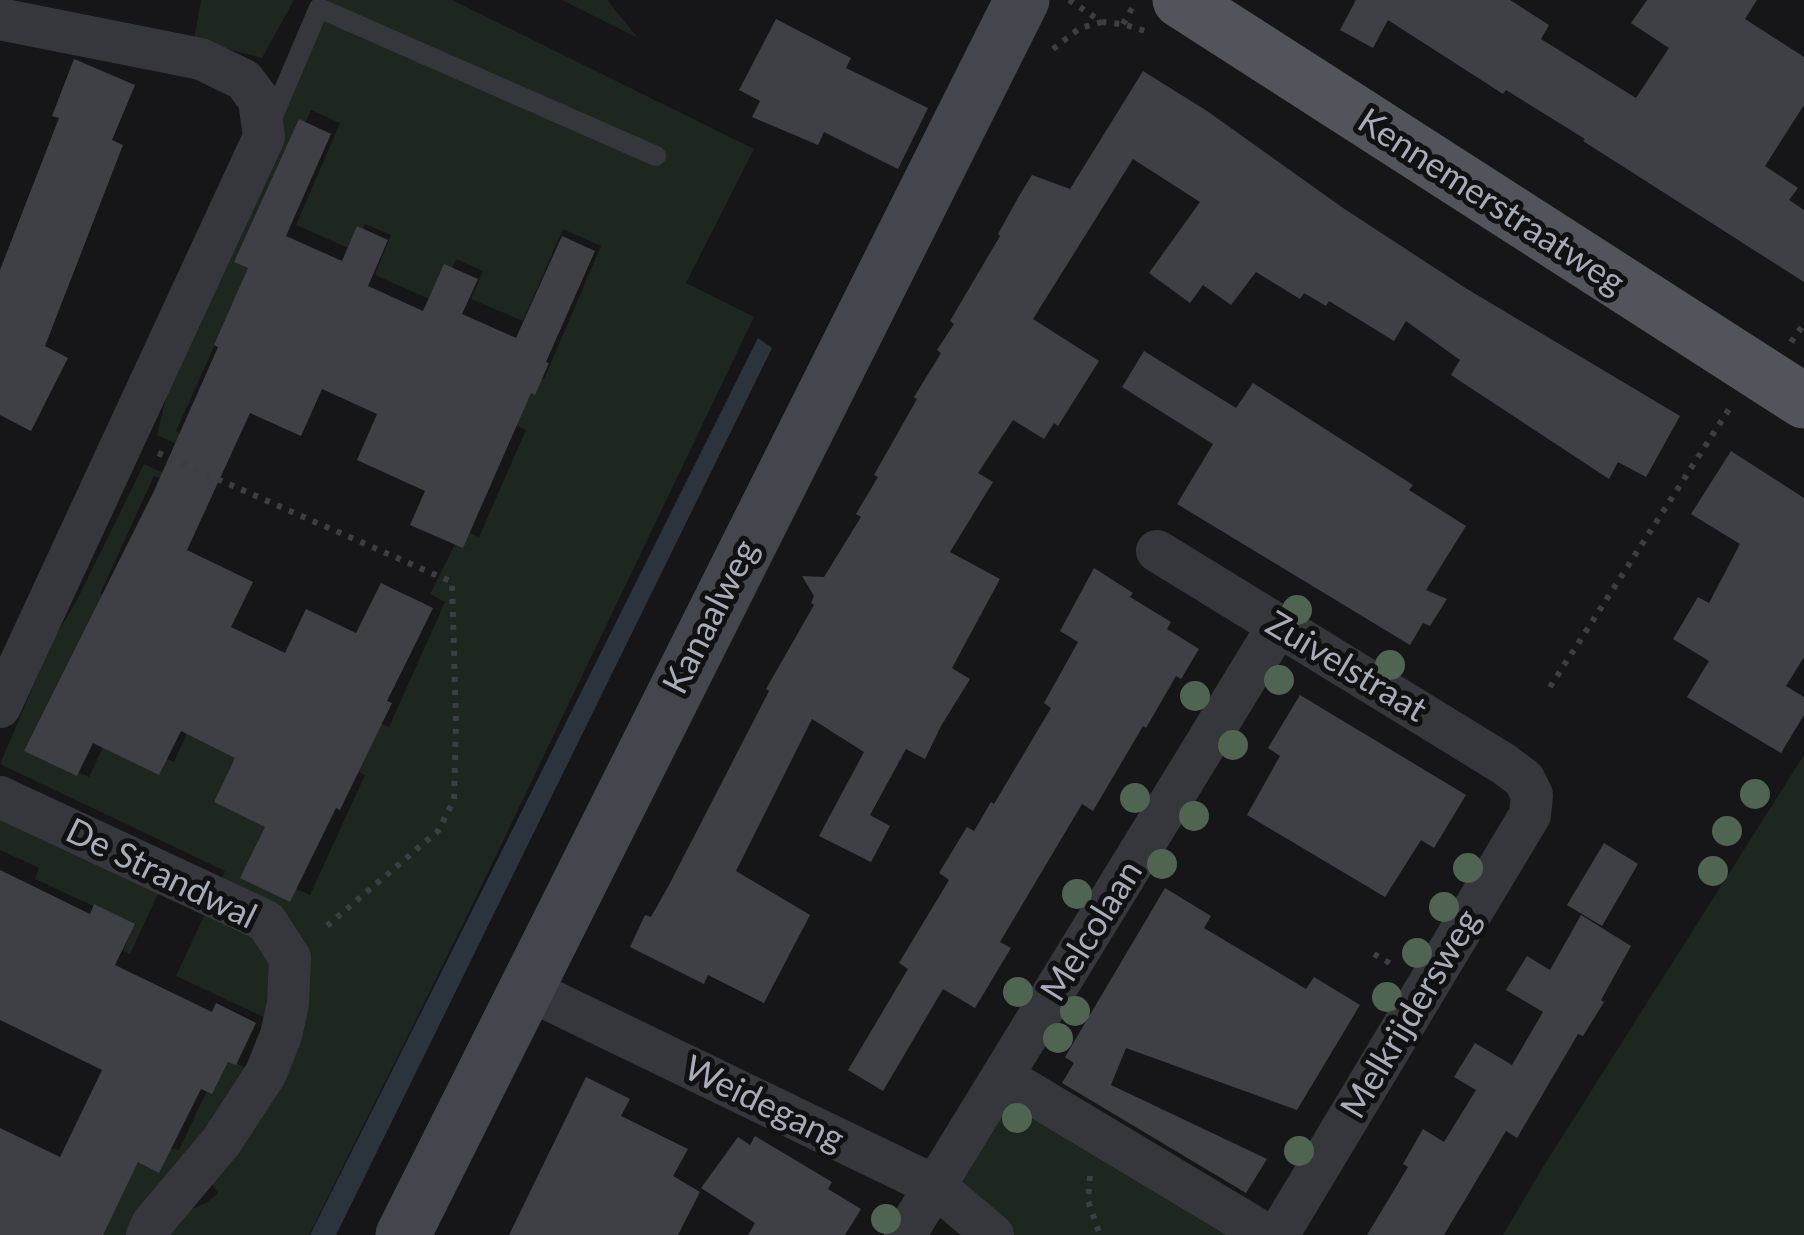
<!DOCTYPE html>
<html>
<head>
<meta charset="utf-8">
<style>
	body { margin:0 }
	canvas { display:block; background:#161518 }
</style>
</head>
<body>
<canvas width="1804" height="1235"></canvas>
<script>
const context = document.querySelector('canvas').getContext('2d');
context.lineJoin = 'round';
function paint(path, color) { context.fillStyle = color; context.fill(path, 'evenodd'); }
const poly = rows => new Path2D(rows.map(r => 'M' + r).join(''));
function trace(path, color, width, dash) { context.strokeStyle = color; context.lineWidth = width; context.lineCap = dash ? 'butt' : 'round'; context.setLineDash(dash || []); context.stroke(path); }
function write(font, color, halo, rows, align = 'center') {
  context.font = font + ' Lato,sans-serif'; context.lineWidth = 10; context.setLineDash([]); context.textBaseline = 'middle'; context.strokeStyle = halo; context.fillStyle = color; for (const [text, x, y, turn = 0] of rows) {
    context.save(); context.translate(x, y); context.rotate((+turn || 0) * Math.PI / 180); context.textAlign = isNaN(turn) ? turn : align; if (halo) context.strokeText(text, 0, 0); context.fillText(text, 0, 0); context.restore();
  }
}
paint(poly([
	[201,0,294,0,262,58,194,40],
	[323,0,452,0,754,149,686,283,754,317,468,914,309,1235,165,1235,176,1215,206,1203,218,1193,209,1180,131,1235,96,1235,140,1141,179,1150,223,1057,246,1068,268,1019,176,976,225,871,0,764,53,640,77,600,144,464,180,481,178,486,154,476,100,594,161,622,33,752,89,777,105,743,141,747,174,762,194,718,315,796,249,868,310,895,365,775,318,754,340,706,389,727,445,602,430,594,462,530,479,537,526,430,455,398,476,350,544,379,601,246,563,229,523,321,471,299,483,271,456,259,436,302,375,275,391,235,365,224,353,250,296,225,340,123,311,110,249,248,311,276,232,307,176,431,202,444,198,454,157,435,173,369],
	[562,0,607,0,638,38],
	[1804,755,1804,1235,1503,1235,1543,1167],
	[0,808,164,881,130,954,123,951,134,925,35,879,39,868,0,850],
	[1013,1087,1260,1235,1003,1235,952,1192]
]), '#1d261f');
paint(poly([
	[758,338,772,348,336,1235,310,1235]
]), '#2b343c');
paint(poly([
	[1356,0,1510,0,1549,25,1541,39,1636,98,1669,48,1631,23,1647,0,1757,0,1745,19,1804,57,1804,105,1765,166,1798,188,1789,200,1804,210,1804,282,1583,141,1585,139,1506,90,1503,94,1388,20,1373,48,1340,30],
	[776,19,851,58,846,68,928,108,898,169,824,132,818,145,752,117,760,101,739,90],
	[74,59,135,85,112,140,123,145,45,346,68,358,31,431,0,415,0,270,59,118,52,116],
	[1143,71,1207,111,1343,208,1467,289,1680,416,1646,477,1618,462,1609,479,1451,375,1460,360,1406,321,1394,341,1329,301,1326,306,1304,293,1300,299,1256,272,1231,305,1203,285,1190,303,1149,273,1200,202,1133,159,1033,319,1099,361,1058,426,1054,423,1044,439,1013,420,978,473,993,482,950,552,1000,579,952,668,970,679,941,726,925,759,906,749,870,815,890,826,871,862,819,836,864,752,812,719,736,871,810,915,764,1003,708,975,704,984,630,947,645,915,651,917,669,885,769,691,766,689,814,605,811,603,814,596,802,576,824,577,861,517,856,514,878,477,874,475,917,399,914,397,941,353,937,350,954,324,950,321,1000,236,998,234,1019,196,1032,175,1070,189],
	[299,119,331,134,286,236,342,261,357,226,388,240,368,286,423,311,444,264,478,279,462,314,516,338,562,236,595,251,546,362,549,363,535,395,531,393,463,548,410,525,425,491,357,460,377,414,322,389,301,436,250,413,187,550,253,582,231,627,285,653,306,609,356,633,381,583,433,608,387,701,392,703,340,810,336,808,290,902,240,878,265,827,214,802,235,758,181,731,159,775,93,743,77,776,24,751,154,491,218,347,214,345,248,268,234,262],
	[1144,351,1236,408,1253,383,1413,485,1409,490,1466,526,1426,590,1447,599,1430,626,1423,623,1410,645,1177,504,1213,444,1122,387],
	[1731,451,1804,498,1804,657,1786,686,1804,697,1804,715,1781,753,1687,697,1709,661,1673,639,1698,597,1709,603,1740,544,1691,514],
	[1094,568,1133,593,1130,597,1171,622,1167,629,1199,649,1181,679,1176,676,1146,728,1143,726,1093,811,1082,804,1000,942,1011,948,975,1008,943,989,883,1091,848,1070,908,969,899,963,949,880,939,873,967,827,974,831,991,802,994,804,1051,708,1044,703,1078,642,1060,631],
	[1300,695,1466,795,1434,848,1421,840,1385,897,1247,815,1280,756,1268,748],
	[1604,843,1638,864,1602,926,1567,905],
	[0,870,90,914,94,904,135,924,115,965,212,1012,216,1003,256,1023,236,1065,228,1062,212,1094,201,1089,159,1173,138,1162,103,1235,0,1235,0,1128,60,1157,102,1070,0,1020],
	[1165,888,1211,916,1204,928,1271,968,1306,989,1314,977,1360,1005,1297,1110,1126,1048,1111,1085,1267,1159,1246,1193,1062,1083,1074,1063,1065,1057],
	[1581,915,1631,946,1601,1000,1604,1002,1583,1036,1578,1034,1517,1138,1506,1131,1444,1235,1367,1235,1408,1167,1403,1164,1423,1129,1444,1142,1476,1090,1454,1077,1475,1043,1512,1065,1543,1012,1506,990,1527,956,1550,970],
	[586,1077,630,1099,621,1116,688,1149,673,1176,700,1192,678,1235,509,1235],
	[755,1136,832,1182,828,1189,861,1209,845,1235,748,1235,755,1223,701,1188,738,1137,750,1145]
]), '#3f4045');
trace(poly([
	[1069,0,1102,22,1123,24,1145,31],
	[1123,24,1135,3],
	[1053,49,1080,28,1102,22],
	[1791,342,1804,324],
	[158,453,452,582,456,723,454,800,438,831,321,931],
	[1550,687,1731,406],
	[1374,954,1393,965],
	[1090,1176,1088,1201,1100,1235]
]), '#3c3e44', 6, [5, 8]);
trace(poly([
	[270,123,319,8,656,156]
]), '#36373d', 20);
trace(poly([
	[0,19,201,59,244,80,259,100,264,137,0,707],
	[1157,551,1504,764,1524,779,1532,795,1530,815,1278,1235],
	[0,797,266,921,290,958,288,1004,281,1035,266,1073,221,1142,152,1224,147,1235],
	[525,988,935,1186,993,1235],
	[1002,1076,1267,1235],
	[905,1235,1278,626]
]), '#36373d', 42);
trace(poly([
	[403,1235,1022,0]
]), '#44464d', 55);
trace(poly([
	[1180,0,1804,401]
]), '#52545c', 55);
context.fillStyle = '#4f6451';
for (const [x, y] of [
	[1297,610],
	[1390,665],
	[1279,680],
	[1195,696],
	[1233,745],
	[1755,794],
	[1135,798],
	[1194,816],
	[1727,831],
	[1162,864],
	[1468,868],
	[1713,871],
	[1077,894],
	[1444,907],
	[1417,953],
	[1018,992],
	[1387,997],
	[1075,1011],
	[1058,1038],
	[1017,1118],
	[1299,1151],
	[886,1219]
]) { context.beginPath(); context.arc(x, y, 15, 0, 2 * Math.PI); context.fill(); }
write('35px', '#a7acb8', '#111013', [
	["Kennemerstraatweg",1491,202,33],
	["Kanaalweg",711,617,-63],
	["Zuivelstraat",1346,667,31],
	["De Strandwal",161,874,26],
	["Melcolaan",1092,931,-58],
	["Melkrijdersweg",1411,1014,-59],
	["Weidegang",764,1104,26]
]);
</script>
</body>
</html>
